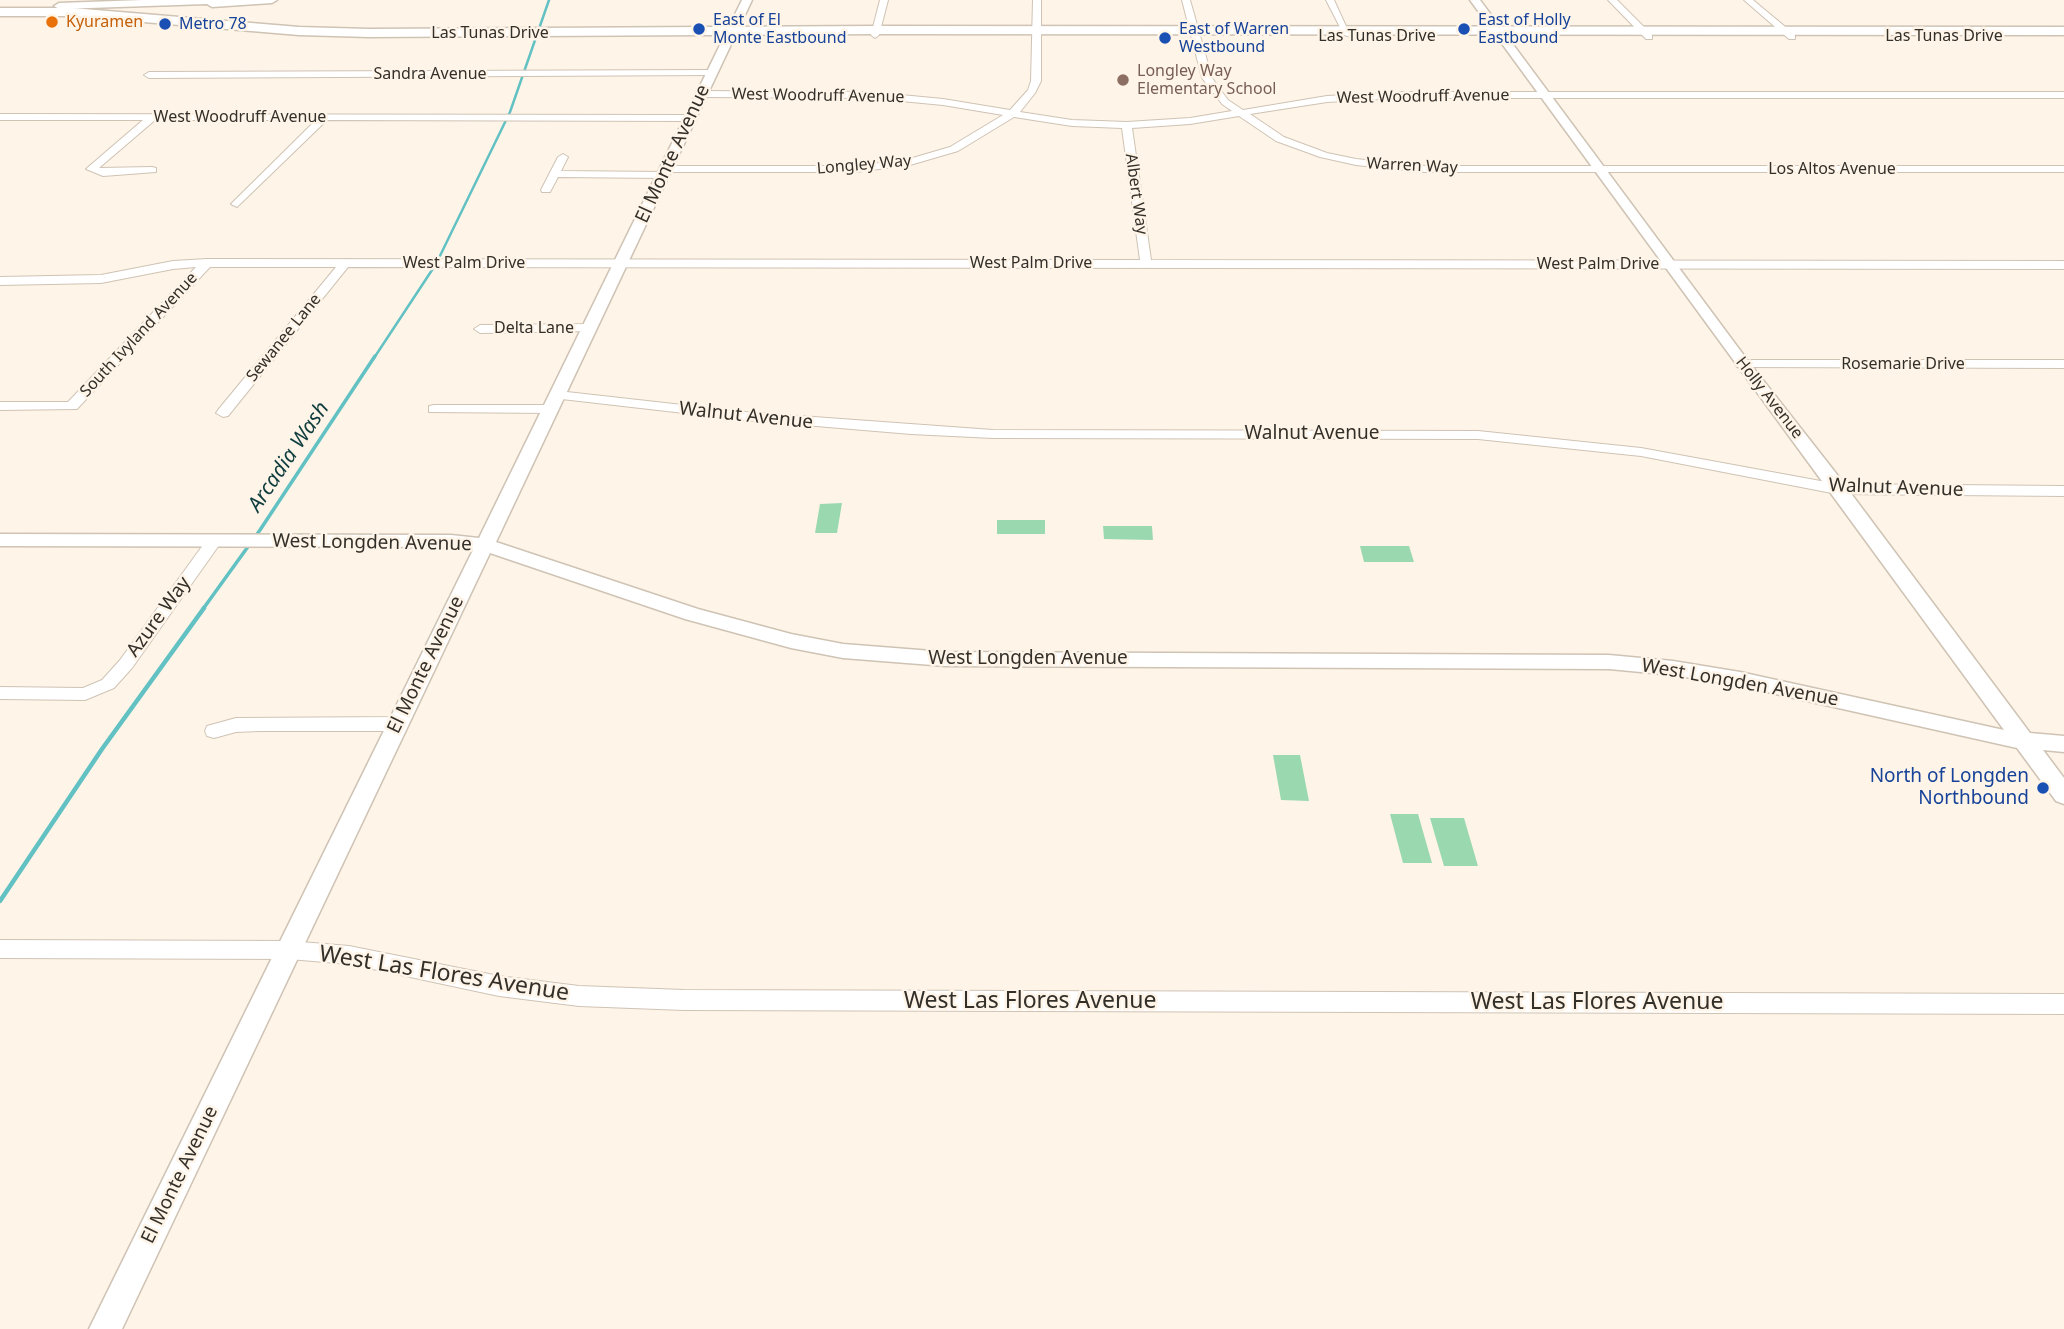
<!DOCTYPE html>
<html>
<head>
<meta charset="utf-8">
<style>
	body { margin:0 }
	canvas { display:block; background:#fef4e8 }
</style>
</head>
<body>
<canvas width="2064" height="1329"></canvas>
<script>
const context = document.querySelector('canvas').getContext('2d');
context.lineJoin = 'round';
function paint(path, color) { context.fillStyle = color; context.fill(path, 'evenodd'); }
const poly = rows => new Path2D(rows.map(r => 'M' + r).join(''));
function trace(path, color, width, dash) { context.strokeStyle = color; context.lineWidth = width; context.lineCap = dash ? 'butt' : 'round'; context.setLineDash(dash || []); context.stroke(path); }
function write(font, color, halo, rows, align = 'center') {
  context.font = font + ' "Noto Sans",sans-serif'; context.lineWidth = 5; context.setLineDash([]); context.textBaseline = 'middle'; context.strokeStyle = halo; context.fillStyle = color; for (const [text, x, y, turn = 0] of rows) {
    context.save(); context.translate(x, y); context.rotate((+turn || 0) * Math.PI / 180); context.textAlign = isNaN(turn) ? turn : align; if (halo) context.strokeText(text, 0, 0); context.fillText(text, 0, 0); context.restore();
  }
}
paint(poly([
	[842,503,837,533,815,533,820,504],
	[997,520,1045,520,1045,534,997,534],
	[1103,526,1152,526,1153,540,1104,539],
	[1360,546,1409,546,1414,562,1364,562],
	[1273,755,1300,755,1309,801,1281,800],
	[1390,814,1418,814,1432,863,1403,863],
	[1430,818,1464,818,1478,866,1444,866]
]), '#9ad9b0');
trace(poly([
	[374,358,436,264,510,112,549,0]
]), '#62c1c3', 2.5);
trace(poly([
	[203,609,260,530,375,356]
]), '#62c1c3', 3.5);
trace(poly([
	[0,901,102,749,204,608]
]), '#62c1c3', 4.5);
const minor = poly([
	[880,0,888,0,879,35,875,38,871,35,880,0],
	[1033,0,1041,0,1041,81,1035,93,1020,112,1072,120,1127,122,1190,118,1232,111,1222,104,1202,78,1182,0,1190,0,1212,78,1228,100,1243,110,1327,96,1401,92,2064,92,2064,98,1401,98,1327,102,1250,114,1284,137,1327,153,1356,159,1425,166,2064,166,2064,172,1425,172,1356,165,1320,157,1276,141,1239,116,1190,124,1132,128,1151,260,2064,261,2064,269,348,267,228,416,223,417,216,413,218,410,336,267,210,267,77,409,0,410,0,402,68,402,196,267,173,269,101,283,0,285,0,277,101,275,173,261,207,259,1140,260,1122,128,1072,126,1014,117,958,151,910,165,856,172,667,172,662,169,667,166,856,166,909,159,950,147,1003,115,943,105,870,98,701,97,696,94,701,91,870,92,943,99,1010,110,1028,90,1031,81,1033,0],
	[1326,0,1334,0,1351,37,1344,35,1326,0],
	[1608,0,1617,0,1652,35,1652,39,1646,39,1608,0],
	[1744,0,1753,0,1795,35,1795,39,1789,39,1744,0],
	[711,70,716,73,714,75,149,78,144,75,149,72,711,70],
	[0,114,690,115,695,118,690,121,327,120,237,207,231,204,233,202,316,120,155,120,99,168,152,167,156,168,156,172,103,176,86,169,143,120,0,120,0,114],
	[563,154,568,157,561,171,664,172,669,175,664,178,558,177,550,192,542,192,541,190,558,157,563,154],
	[589,324,594,325,594,331,480,333,474,329,480,325,589,324],
	[1742,360,2064,360,2064,368,1737,367,1735,364,1742,360],
	[558,391,745,412,993,430,1478,431,1641,448,1837,484,2064,486,2064,496,1837,494,1641,456,1478,439,993,438,911,434,745,420,553,398,553,392,558,391],
	[434,405,552,405,559,409,552,413,429,412,429,406,434,405],
	[214,536,222,541,132,668,114,688,85,700,0,699,0,687,83,688,102,680,120,660,208,538,214,536],
	[396,717,402,719,405,724,402,729,396,731,259,731,236,732,214,738,207,736,205,731,207,726,236,718,396,717],
	[0,940,289,941,349,946,499,976,579,986,684,990,2064,994,2064,1014,684,1010,579,1006,499,996,349,964,289,959,0,958,0,940]
]);
const tertiary = poly([
	[143,0,277,0,272,3,212,7,207,4,59,9,54,6,59,3,143,0],
	[742,0,752,0,496,542,698,609,791,634,843,644,945,652,1609,655,1673,661,1740,672,2004,730,1470,0,1480,0,1748,361,1835,472,2030,733,2064,736,2064,752,2043,750,2064,778,2064,804,2056,801,2017,748,1740,686,1673,675,1609,669,945,666,843,658,791,648,685,619,490,553,122,1329,89,1329,473,550,451,547,0,546,0,534,451,535,479,538,742,0]
]);
const primary = poly([
	[0,8,72,8,299,27,369,29,876,26,2064,27,2064,35,876,34,369,37,299,35,72,16,0,16,0,8]
]);
trace(minor, '#cfc3b4', 2);
trace(tertiary, '#cfc3b4', 3);
trace(primary, '#cfc3b4', 3);
paint(minor, '#fff');
paint(tertiary, '#fff');
paint(primary, '#fff');
for (const [x, y, r, color] of [
	[52,22,7,"#e8710a"],
	[165,24,7,"#1a4fb4"],
	[699,29,7,"#1a4fb4"],
	[1464,29,7,"#1a4fb4"],
	[1165,38,7,"#1a4fb4"],
	[1123,80,7,"#8d6e63"],
	[2043,788,7,"#1a4fb4"]
]) { const dot = new Path2D(); dot.arc(x, y, r, 0, 2 * Math.PI); context.fillStyle = color; context.fill(dot); trace(dot, '#fef4e8', 2.5); }
write('16px', '#164399', '#fef4e8', [
	["East of El",713,20],
	["Monte Eastbound",713,38],
	["East of Holly",1478,20],
	["Eastbound",1478,38],
	["Metro 78",179,24],
	["East of Warren",1179,29],
	["Westbound",1179,47]
], 'left');
write('16px', '#c56008', '#fef4e8', [
	["Kyuramen",66,22]
], 'left');
write('16px', '#332f29', '#fef4e8', [
	["Las Tunas Drive",490,33],
	["Las Tunas Drive",1377,36],
	["Las Tunas Drive",1944,36],
	["Sandra Avenue",430,74],
	["West Woodruff Avenue",818,96,1],
	["West Woodruff Avenue",1423,97,-1],
	["West Woodruff Avenue",240,117],
	["Longley Way",864,165,-5],
	["Warren Way",1412,166,3],
	["Los Altos Avenue",1832,169],
	["Albert Way",1136,194,82],
	["West Palm Drive",464,263],
	["West Palm Drive",1031,263],
	["West Palm Drive",1598,264],
	["Delta Lane",534,328],
	["South Ivyland Avenue",139,335,-47],
	["Sewanee Lane",284,338,-51],
	["Rosemarie Drive",1903,364],
	["Holly Avenue",1769,398,52]
]);
write('16px', '#785e54', '#fef4e8', [
	["Longley Way",1137,71],
	["Elementary School",1137,89]
], 'left');
write('19px', '#332f29', '#fef4e8', [
	["El Monte Avenue",673,154,-65],
	["Walnut Avenue",746,416,6],
	["Walnut Avenue",1312,434],
	["Walnut Avenue",1896,488,2],
	["West Longden Avenue",372,543,1],
	["Azure Way",159,617,-54],
	["West Longden Avenue",1028,659],
	["El Monte Avenue",426,665,-64],
	["West Longden Avenue",1740,683,10],
	["El Monte Avenue",180,1175,-64]
]);
write('19px', '#164399', '#fef4e8', [
	["North of Longden",2029,777],
	["Northbound",2029,799]
], 'right');
write('italic 21px', '#0f3d3e', '#fef4e8', [
	["Arcadia Wash",289,457,-56]
]);
write('23px', '#332f29', '#fef4e8', [
	["West Las Flores Avenue",444,974,9],
	["West Las Flores Avenue",1030,1001],
	["West Las Flores Avenue",1597,1002]
]);
</script>
</body>
</html>
